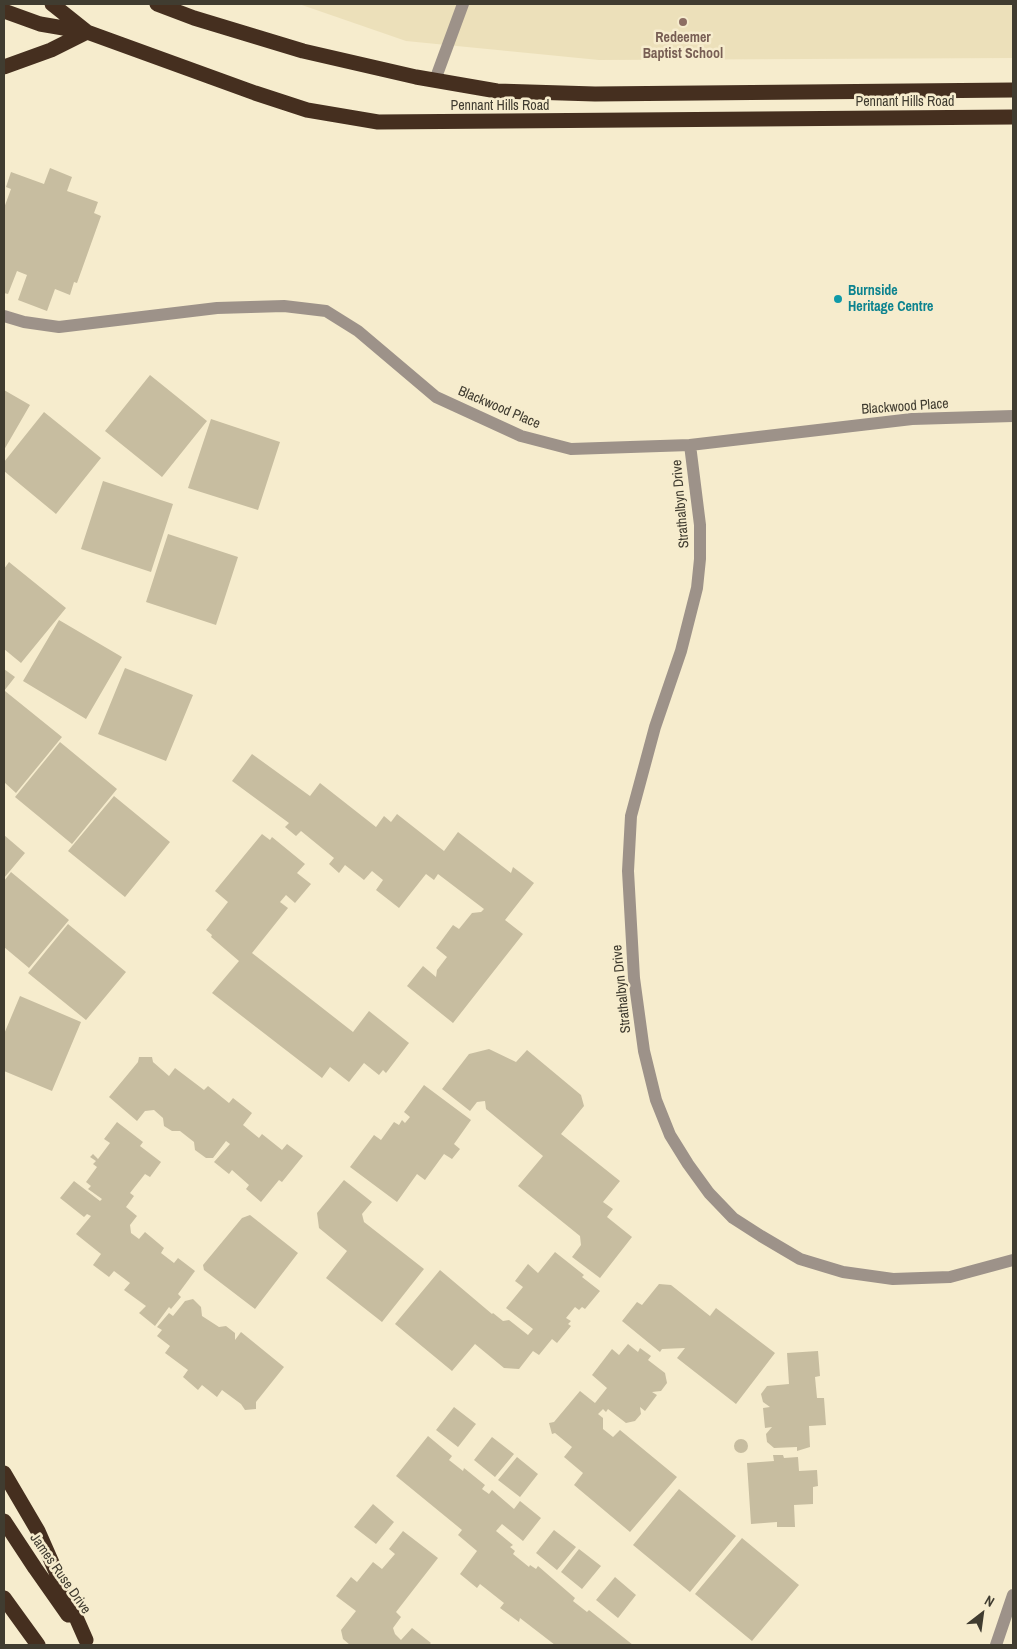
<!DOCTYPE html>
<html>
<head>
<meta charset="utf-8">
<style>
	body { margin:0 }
	#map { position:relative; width:1017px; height:1649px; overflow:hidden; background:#f6eccd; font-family:"Archivo Narrow",sans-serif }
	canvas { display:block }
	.frame { position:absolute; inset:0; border:5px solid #403c30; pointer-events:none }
	.north { position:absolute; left:957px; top:1589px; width:50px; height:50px; -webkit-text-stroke:4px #f6eccd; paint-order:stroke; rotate:30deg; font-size:14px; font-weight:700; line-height:20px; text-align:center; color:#403c30 }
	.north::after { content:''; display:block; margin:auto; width:18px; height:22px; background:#403c30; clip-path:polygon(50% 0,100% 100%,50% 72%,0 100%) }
</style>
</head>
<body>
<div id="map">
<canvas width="1017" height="1649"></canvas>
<div class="frame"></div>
<div class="north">N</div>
</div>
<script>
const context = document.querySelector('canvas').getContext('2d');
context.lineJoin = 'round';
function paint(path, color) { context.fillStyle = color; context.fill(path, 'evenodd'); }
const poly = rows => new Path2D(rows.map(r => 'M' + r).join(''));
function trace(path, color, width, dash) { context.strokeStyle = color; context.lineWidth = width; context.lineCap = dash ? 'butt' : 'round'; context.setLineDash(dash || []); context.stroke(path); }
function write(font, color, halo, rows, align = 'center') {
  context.font = font + ' "Archivo Narrow",sans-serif'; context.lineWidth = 5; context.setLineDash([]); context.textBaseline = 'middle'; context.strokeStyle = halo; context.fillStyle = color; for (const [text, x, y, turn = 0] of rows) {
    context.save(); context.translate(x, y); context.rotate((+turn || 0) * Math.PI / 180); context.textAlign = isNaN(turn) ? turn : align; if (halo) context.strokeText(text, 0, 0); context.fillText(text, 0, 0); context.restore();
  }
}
paint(poly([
	[299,4,1013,4,1013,58,599,60,406,41]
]), '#ece0ba');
paint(poly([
	[50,168,72,177,67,191,98,202,94,213,101,216,77,283,74,282,70,295,55,289,47,311,18,300,27,275,17,271,8,294,4,293,4,208,11,189,6,187,11,172,44,184],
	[150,375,207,421,162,477,105,431],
	[4,390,30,405,4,450],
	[44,412,101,458,56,514,4,471,4,462],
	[211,419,280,442,258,510,188,488],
	[103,481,173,504,151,572,81,549],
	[168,534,238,557,216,625,146,602],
	[9,562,66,608,21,663,4,649,4,569],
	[59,620,122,657,86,719,23,681],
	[125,668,193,695,166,761,98,734],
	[4,669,15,677,4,691],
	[5,691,62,737,16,793,4,782,4,692],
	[60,742,117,789,72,844,15,797],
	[252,754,310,796,320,783,376,827,384,816,391,822,397,814,444,851,458,832,511,873,513,867,534,883,505,920,523,934,453,1023,407,986,423,966,436,977,437,970,447,957,436,948,453,925,459,929,472,913,481,912,484,909,438,874,434,880,426,874,399,908,376,890,383,880,372,871,364,880,345,865,339,873,329,864,334,858,301,831,296,836,285,827,289,823,232,781],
	[114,796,170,842,125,897,68,851],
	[262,834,270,840,272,837,305,864,297,873,311,884,295,903,286,895,280,902,288,908,252,953,353,1032,369,1011,409,1043,386,1073,383,1070,379,1075,364,1063,349,1082,330,1067,322,1078,212,993,239,961,211,937,212,935,206,930,228,902,215,891],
	[4,835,25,853,4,878],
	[11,872,69,920,29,968,4,947,4,881],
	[68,924,126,972,86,1020,28,973],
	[20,996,81,1022,52,1091,4,1071,4,1034],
	[489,1049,516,1062,527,1050,581,1095,584,1106,561,1134,620,1181,603,1202,613,1209,607,1217,632,1237,600,1278,572,1257,581,1245,580,1236,518,1186,543,1156,486,1109,485,1101,477,1102,470,1111,442,1089,469,1054],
	[139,1057,152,1057,153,1062,169,1076,175,1068,204,1090,208,1086,229,1103,233,1098,252,1113,243,1125,259,1138,262,1134,282,1150,287,1144,303,1156,282,1182,279,1180,261,1202,246,1189,249,1185,232,1170,229,1174,214,1162,230,1144,226,1141,213,1158,206,1158,195,1150,194,1142,180,1131,172,1131,164,1126,163,1118,154,1110,145,1111,137,1121,109,1097,138,1062],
	[424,1085,471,1120,454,1144,460,1149,452,1159,444,1154,425,1180,417,1174,397,1202,350,1167,374,1135,381,1140,394,1122,399,1125,402,1120,405,1123,410,1117,404,1112],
	[117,1122,143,1142,140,1146,161,1162,150,1177,145,1174,130,1193,134,1196,126,1207,137,1216,130,1225,131,1233,139,1239,145,1232,164,1248,161,1253,174,1263,178,1258,195,1271,178,1294,181,1297,171,1309,169,1307,155,1326,139,1313,146,1306,124,1290,130,1283,114,1271,109,1277,93,1265,101,1254,76,1234,91,1216,87,1214,84,1217,60,1198,74,1181,100,1201,102,1199,88,1189,91,1186,86,1182,97,1167,93,1164,96,1161,90,1157,93,1154,98,1159,110,1143,104,1139],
	[344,1180,372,1202,362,1214,364,1222,424,1269,382,1322,326,1278,347,1251,319,1228,317,1213],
	[250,1215,298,1253,255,1309,204,1270,203,1265,242,1218],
	[555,1252,584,1275,582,1277,600,1291,585,1309,582,1307,579,1310,575,1307,566,1318,571,1321,568,1324,571,1326,557,1343,552,1339,539,1355,533,1351,519,1369,504,1368,475,1344,452,1371,395,1324,440,1270,492,1314,493,1313,503,1321,509,1320,528,1335,533,1329,506,1308,523,1287,515,1281,528,1264,538,1273],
	[659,1284,671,1285,710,1316,716,1308,775,1353,736,1404,677,1358,685,1348,662,1349,660,1352,622,1321,637,1302,642,1305],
	[193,1299,201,1307,202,1316,219,1327,226,1326,235,1333,235,1340,241,1332,284,1367,256,1402,256,1409,245,1410,241,1404,222,1390,217,1397,202,1385,198,1390,183,1377,188,1370,165,1353,170,1346,157,1336,162,1330,157,1327,169,1313,173,1316,185,1301],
	[628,1344,638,1352,640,1348,651,1356,648,1360,665,1373,667,1383,661,1391,652,1392,657,1395,645,1411,640,1407,641,1414,635,1421,626,1423,608,1409,606,1412,603,1409,598,1414,603,1418,603,1429,613,1437,620,1430,677,1477,630,1532,574,1485,583,1473,564,1457,572,1447,555,1433,552,1434,549,1423,554,1422,580,1391,595,1403,607,1388,592,1375,612,1349,619,1355],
	[818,1351,820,1376,815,1377,817,1398,824,1398,826,1425,809,1426,810,1447,797,1451,797,1447,774,1448,767,1442,766,1434,772,1427,765,1428,763,1408,770,1407,763,1402,761,1394,767,1386,789,1384,787,1353],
	[454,1407,476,1424,458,1447,436,1430],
	[428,1436,452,1456,449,1460,463,1471,464,1468,485,1485,482,1489,489,1494,492,1490,514,1509,520,1501,541,1518,523,1541,502,1524,496,1531,513,1545,510,1547,515,1551,513,1554,529,1567,530,1565,536,1569,538,1566,575,1598,573,1601,587,1612,589,1610,633,1645,555,1645,520,1618,519,1622,500,1608,504,1603,480,1584,477,1588,460,1574,477,1551,458,1535,462,1530,396,1476],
	[492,1437,514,1454,495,1477,474,1460],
	'734 1446a7 7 0 1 1 14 0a7 7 0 1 1-14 0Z',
	[773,1455,783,1455,784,1458,798,1457,799,1471,817,1470,818,1486,813,1487,813,1504,794,1505,795,1527,777,1527,777,1522,751,1524,747,1463,774,1461],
	[517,1457,538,1474,520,1497,498,1480],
	[679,1489,736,1536,690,1592,633,1545],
	[373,1504,394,1522,376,1544,354,1527],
	[554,1530,576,1547,557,1570,536,1553],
	[403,1531,438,1558,396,1612,401,1617,393,1628,395,1634,401,1640,412,1628,431,1643,429,1645,350,1645,343,1639,341,1630,356,1611,336,1596,351,1577,357,1582,373,1562,382,1569,395,1554,389,1549],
	[742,1538,799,1585,752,1641,695,1594],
	[579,1549,601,1566,582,1589,561,1572],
	[615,1577,636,1595,618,1618,596,1600]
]), '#c7bda0');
trace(poly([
	[435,80,463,4],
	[4,316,24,322,59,327,217,308,284,306,326,311,358,331,436,397,521,436,571,449,690,445,912,419,1013,416],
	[690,445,700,525,700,559,697,588,681,651,655,727,631,816,628,871,634,978,644,1051,656,1100,670,1135,688,1164,709,1193,733,1218,761,1236,800,1259,843,1272,893,1279,950,1277,1013,1260],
	[996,1645,1013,1595]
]), '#9d9289', 12);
trace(poly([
	[52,4,86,31],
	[157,4,194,18,303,51,416,77,497,91,595,94,1013,90],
	[4,11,40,24,87,32,255,93,307,110,378,122,1013,117],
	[4,67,51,50,87,32],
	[4,1473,38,1531,86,1640],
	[4,1521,35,1568,68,1615],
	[4,1598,38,1645]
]), '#452f1f', 15);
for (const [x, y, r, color] of [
	[683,22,5,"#8d6e63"],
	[838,299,5,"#0f9aa8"]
]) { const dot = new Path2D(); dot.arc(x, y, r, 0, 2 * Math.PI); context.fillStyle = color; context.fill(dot); trace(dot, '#f6eccd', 2); }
write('bold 14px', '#785e54', '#f6eccd', [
	["Redeemer",683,38],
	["Baptist School",683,54]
]);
write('14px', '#403c30', '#f6eccd', [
	["Pennant Hills Road",905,102],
	["Pennant Hills Road",500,106],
	["Blackwood Place",905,407,-4],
	["Blackwood Place",499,408,23],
	["Strathalbyn Drive",681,504,-95],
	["Strathalbyn Drive",622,989,-96],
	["James Ruse Drive",60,1574,55]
]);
write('bold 14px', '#0d838f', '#f6eccd', [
	["Burnside",848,291],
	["Heritage Centre",848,307]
], 'left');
</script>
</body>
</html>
